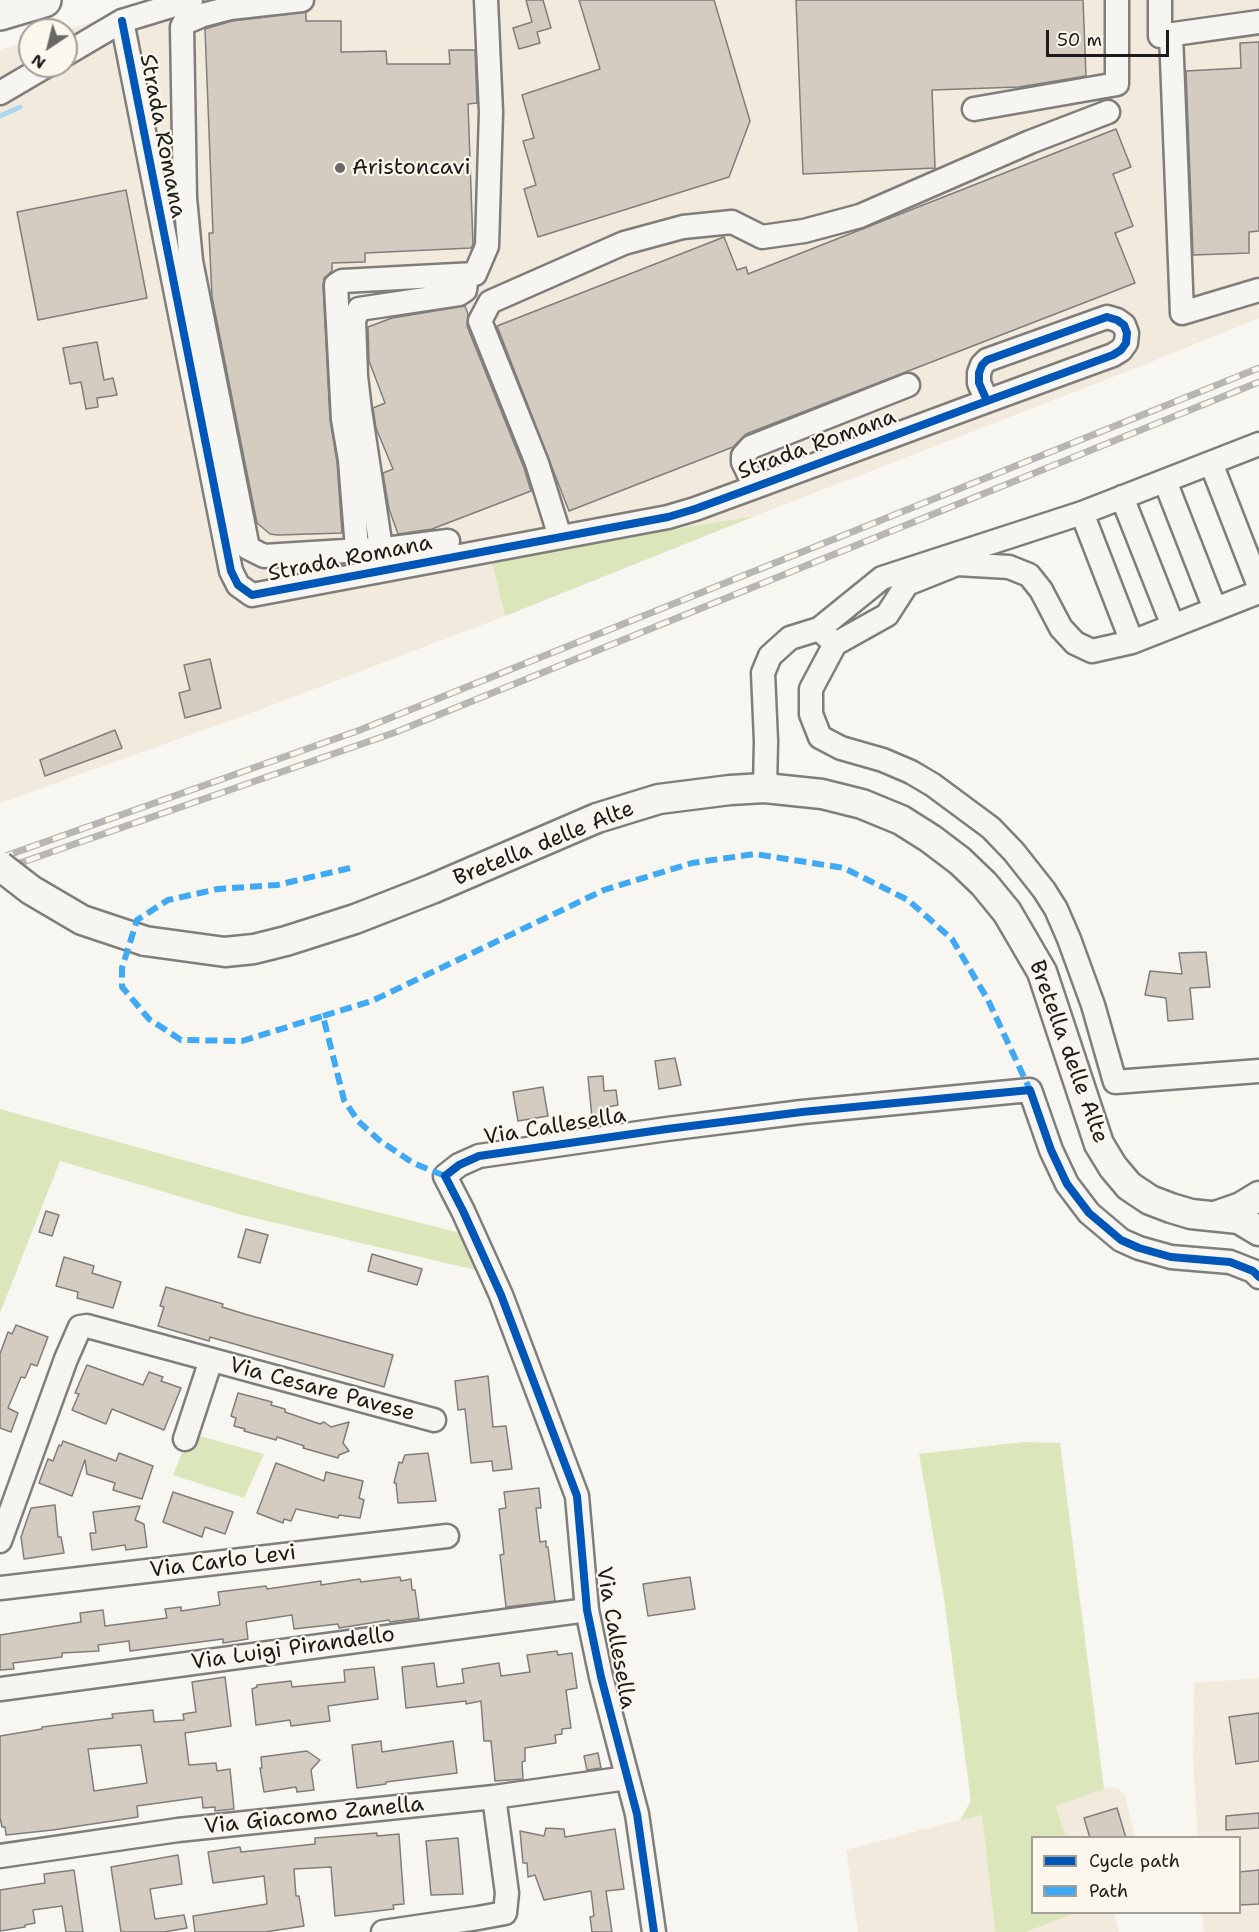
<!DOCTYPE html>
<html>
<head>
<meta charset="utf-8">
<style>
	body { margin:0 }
	#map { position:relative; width:1259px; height:1932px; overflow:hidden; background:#f8f6f0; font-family:"Shantell Sans",sans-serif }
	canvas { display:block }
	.legend { position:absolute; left:1031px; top:1836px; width:210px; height:78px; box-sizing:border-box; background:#fbf7ec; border:2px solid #a29f99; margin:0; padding:8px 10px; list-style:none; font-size:18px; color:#1c1c1c }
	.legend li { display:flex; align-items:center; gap:12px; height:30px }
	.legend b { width:30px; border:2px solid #a29f99 }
	.north { position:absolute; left:18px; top:18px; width:60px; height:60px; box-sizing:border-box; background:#fbf7ec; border:2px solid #a29f99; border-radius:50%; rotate:215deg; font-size:16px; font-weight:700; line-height:24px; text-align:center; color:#1c1c1c }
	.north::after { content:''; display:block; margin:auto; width:21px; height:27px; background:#696866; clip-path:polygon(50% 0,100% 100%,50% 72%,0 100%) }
	.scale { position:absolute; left:1046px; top:30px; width:123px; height:27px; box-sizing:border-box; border:3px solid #1c1c1c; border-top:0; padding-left:8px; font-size:18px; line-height:21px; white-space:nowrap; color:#1c1c1c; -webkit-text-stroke:4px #fbf7ec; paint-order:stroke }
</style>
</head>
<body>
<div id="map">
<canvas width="1259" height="1932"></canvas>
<ul class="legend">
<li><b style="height:8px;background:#0057b8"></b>Cycle path</li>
<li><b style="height:8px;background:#3fa9f5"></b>Path</li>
</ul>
<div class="north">N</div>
<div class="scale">50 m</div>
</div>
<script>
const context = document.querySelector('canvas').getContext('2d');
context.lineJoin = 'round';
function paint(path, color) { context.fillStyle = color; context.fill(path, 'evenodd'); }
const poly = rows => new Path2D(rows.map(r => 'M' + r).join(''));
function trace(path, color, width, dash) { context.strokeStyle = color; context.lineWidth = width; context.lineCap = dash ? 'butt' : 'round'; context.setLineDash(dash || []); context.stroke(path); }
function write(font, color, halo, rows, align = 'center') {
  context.font = font + ' "Shantell Sans",sans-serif'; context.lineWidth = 4.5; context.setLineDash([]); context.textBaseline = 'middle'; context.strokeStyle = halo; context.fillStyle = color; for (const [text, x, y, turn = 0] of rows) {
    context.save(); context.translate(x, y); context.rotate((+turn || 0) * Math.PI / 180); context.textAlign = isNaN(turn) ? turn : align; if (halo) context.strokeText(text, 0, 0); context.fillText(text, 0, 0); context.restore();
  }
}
paint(poly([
	[214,0,1259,0,1259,318,1141,366,755,516,491,559,505,616,254,712,0,803,0,50,30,41,30,66,66,66,66,30,95,21,139,31,182,9],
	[1259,1678,1259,1932,1204,1932,1202,1913,1240,1912,1240,1838,1198,1837,1193,1757,1194,1683],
	[1108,1787,1119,1789,1125,1796,1135,1837,1066,1837,1056,1806],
	[982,1814,995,1932,858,1932,846,1850],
	[1075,1912,1114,1913,1119,1932,1026,1932]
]), '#f2eadc');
paint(poly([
	[755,516,505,616,491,559],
	[0,1109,298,1192,468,1235,484,1272,242,1215,60,1161,0,1313],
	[190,1433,264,1454,244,1498,173,1475],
	[1023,1442,1060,1443,1104,1789,1056,1806,1066,1837,1032,1838,1032,1912,1075,1913,1026,1932,995,1932,982,1815,960,1820,971,1801,943,1592,919,1454]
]), '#dbe7bb');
trace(poly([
	[0,116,20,107]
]), '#aad8ec', 5);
const building = poly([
	[526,0,543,0,551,28,537,32,540,43,519,49,513,28,532,22,526,0],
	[579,0,714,0,750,121,729,177,538,237,524,189,536,185,523,141,534,138,522,95,600,69,579,0],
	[796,0,1083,0,1086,76,1019,87,932,90,935,168,803,174,796,0],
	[306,12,306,21,341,21,341,52,386,51,387,64,450,64,449,50,475,50,477,103,468,104,473,245,471,248,365,253,365,262,332,263,332,271,324,278,323,286,330,420,337,462,342,533,278,535,270,534,257,523,212,297,209,233,213,233,205,29,232,21,306,12],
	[1259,42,1259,231,1249,232,1249,253,1193,255,1186,71,1241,68,1240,43,1259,42],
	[1116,129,1131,167,1113,174,1133,226,1115,233,1135,283,746,434,733,447,569,511,497,326,724,237,737,270,746,267,748,274,1116,129],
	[126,190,147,298,38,320,17,212,126,190],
	[465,306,468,314,467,326,524,468,531,491,432,529,398,534,389,509,383,473,393,469,376,428,373,408,385,403,369,361,368,327,392,318,465,306],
	[97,342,104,380,113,378,117,395,97,398,98,407,86,409,81,382,70,384,63,348,97,342],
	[210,659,221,708,185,718,179,693,190,690,184,665,210,659],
	[115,730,122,748,45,776,40,760,115,730],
	[1206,952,1210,987,1190,988,1193,1019,1168,1021,1166,998,1145,995,1150,971,1182,974,1179,953,1206,952],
	[675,1058,681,1085,659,1089,655,1061,675,1058],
	[603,1076,604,1091,616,1090,618,1105,608,1107,610,1124,570,1129,568,1121,592,1118,588,1077,603,1076],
	[543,1087,548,1116,518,1121,513,1092,543,1087],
	[46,1211,59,1215,52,1236,39,1232,46,1211],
	[246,1229,268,1235,260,1263,238,1257,246,1229],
	[372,1254,422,1269,417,1285,368,1271,372,1254],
	[64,1257,94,1266,92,1273,121,1282,113,1308,77,1298,78,1292,56,1286,64,1257],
	[166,1287,223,1304,222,1307,248,1315,393,1355,384,1387,210,1337,209,1341,158,1326,164,1307,160,1306,166,1287],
	[16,1325,48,1337,37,1366,31,1364,25,1378,21,1377,8,1408,18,1413,11,1432,0,1428,0,1354,8,1332,12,1334,16,1325],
	[87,1365,143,1385,149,1372,163,1377,161,1381,181,1388,164,1430,112,1409,106,1424,72,1410,79,1394,75,1393,87,1365],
	[488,1376,493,1427,506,1426,512,1469,493,1471,492,1461,471,1463,465,1409,458,1410,455,1381,488,1376],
	[238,1393,272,1402,271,1405,285,1409,285,1412,320,1424,324,1422,331,1427,349,1422,343,1443,349,1451,339,1455,338,1458,303,1448,304,1446,277,1437,276,1440,244,1431,245,1429,234,1426,236,1418,231,1416,238,1393],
	[63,1441,116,1461,119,1453,153,1466,142,1499,113,1490,115,1483,87,1474,85,1460,72,1496,39,1483,48,1459,53,1461,59,1445,61,1446,63,1441],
	[428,1453,436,1501,398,1503,396,1483,394,1483,399,1462,402,1463,405,1455,428,1453],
	[276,1463,324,1481,326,1472,363,1481,359,1498,364,1500,360,1518,339,1515,338,1518,296,1509,291,1521,284,1519,283,1523,257,1513,276,1463],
	[539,1488,541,1508,536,1508,540,1542,546,1541,546,1547,548,1547,555,1601,506,1607,500,1555,504,1554,499,1509,506,1508,504,1492,539,1488],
	[173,1492,233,1512,225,1534,205,1527,202,1537,163,1522,173,1492],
	[55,1505,58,1537,61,1537,64,1553,24,1559,21,1537,31,1508,55,1505],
	[140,1506,135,1520,144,1524,147,1547,126,1550,125,1545,92,1550,90,1533,96,1533,93,1512,140,1506],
	[400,1577,401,1581,411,1579,412,1590,415,1590,419,1618,390,1622,389,1620,339,1628,338,1624,294,1629,292,1615,246,1622,248,1639,223,1643,223,1639,130,1651,129,1641,98,1645,99,1651,62,1653,62,1657,13,1663,14,1669,0,1670,0,1635,81,1622,80,1613,103,1610,105,1626,167,1618,165,1609,181,1607,181,1611,220,1605,218,1592,266,1586,267,1589,321,1581,321,1585,360,1579,361,1582,400,1577],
	[690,1577,695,1609,648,1616,643,1584,690,1577],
	[557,1651,558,1655,572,1653,577,1688,566,1690,571,1728,562,1729,562,1734,555,1735,556,1743,525,1748,525,1761,522,1762,523,1779,495,1781,491,1741,484,1741,481,1701,466,1704,466,1701,406,1708,402,1667,434,1663,437,1687,464,1683,462,1669,499,1663,501,1676,530,1672,527,1655,557,1651],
	[374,1667,378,1699,328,1706,330,1721,291,1726,290,1720,256,1725,252,1689,257,1687,257,1685,291,1681,292,1687,345,1682,344,1670,374,1667],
	[225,1677,231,1726,185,1733,189,1765,216,1763,217,1771,230,1769,234,1809,215,1811,215,1807,203,1808,202,1797,137,1806,138,1817,53,1830,6,1835,5,1827,2,1827,0,1818,0,1736,42,1729,42,1727,113,1718,112,1714,153,1710,154,1722,184,1720,183,1714,196,1712,192,1682,225,1677],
	[141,1745,147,1783,94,1791,88,1749,141,1745],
	[1259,1713,1259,1761,1236,1764,1229,1717,1259,1713],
	[381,1741,382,1752,453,1741,457,1773,386,1782,386,1784,357,1788,352,1745,381,1741],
	[307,1751,320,1760,311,1770,314,1790,297,1792,296,1787,264,1792,260,1768,262,1768,261,1757,307,1751],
	[598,1753,601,1768,587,1770,584,1756,598,1753],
	[1117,1808,1126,1838,1090,1838,1084,1818,1117,1808],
	[1259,1813,1259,1828,1226,1830,1226,1816,1259,1813],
	[546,1828,564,1829,565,1837,615,1829,624,1889,606,1891,612,1932,592,1932,590,1917,594,1916,591,1891,544,1900,535,1875,528,1877,527,1863,523,1863,520,1831,544,1836,546,1828],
	[377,1833,377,1836,399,1834,404,1904,393,1905,394,1909,335,1916,331,1867,294,1869,296,1896,299,1896,304,1926,265,1932,195,1932,193,1916,267,1904,264,1876,213,1883,208,1852,240,1847,241,1852,315,1844,315,1838,377,1833],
	[458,1838,463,1894,431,1895,426,1841,458,1838],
	[178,1855,182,1884,150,1889,155,1919,184,1915,187,1928,164,1932,121,1932,111,1867,178,1855],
	[74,1870,83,1932,66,1932,62,1906,33,1910,35,1923,25,1925,25,1927,0,1931,0,1890,45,1883,44,1874,74,1870],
	[1259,1870,1259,1904,1239,1905,1239,1872,1259,1870]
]);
paint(building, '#d4ccc1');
trace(building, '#7f7e7b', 1.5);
const minor = poly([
	[302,0,230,8,203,15,184,23,182,27,185,198,191,261,248,548,264,556,393,548,448,541],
	[1160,0,1160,36,1259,22],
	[122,21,231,571,238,585,252,595,668,517,695,509,755,487,987,401,1113,355,1121,350,1126,343,1127,333,1124,325,1117,320,1107,317,987,360,982,365,979,373,979,383,987,401],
	[1171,34,1182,313,1259,290],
	[66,54,122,21,191,0],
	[0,93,46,66],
	[974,109,1117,84,1117,0],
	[1211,463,1259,586],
	[1165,481,1215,609],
	[755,487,743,462,743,456,751,447,908,385],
	[1122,497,1173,626],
	[1082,513,1132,642],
	[560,537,537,463,480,321,490,302,624,243,683,227,732,222,762,237,804,231,860,216,1030,142,1108,112],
	[381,548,360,410,356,376,354,320,359,309,459,294,465,290,467,275],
	[357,549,350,460,343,419,336,285,342,281,475,274,487,246,491,112,486,0],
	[819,629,835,644,811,689,811,714,820,737,841,748,883,760,911,772,933,785,991,828,1014,852,1044,890,1056,909,1069,939,1093,1005,1115,1082,1259,1071],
	[835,644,887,615,907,584,957,564,1009,567,1029,575,1041,590,1061,628,1075,643,1092,651,1132,642,1259,592],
	[765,788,766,741,763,673,770,656,790,638,819,629,882,578,1082,513,1259,444],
	[185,1439,211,1360],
	[0,1541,66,1359,80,1327,87,1326,434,1420],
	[0,1588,447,1536],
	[0,1689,587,1610],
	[0,1856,178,1830,494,1797,627,1778],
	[383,1932,478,1918,505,1913,507,1893,494,1797],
	[654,1932,637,1814,601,1677,587,1610,577,1496,501,1295,463,1211,445,1176,459,1165,479,1156,667,1129,802,1112,1030,1090,1051,1150,1067,1184,1089,1213,1121,1240,1139,1248,1171,1257,1230,1262,1253,1271,1259,1277]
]);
const major = poly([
	[145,941,225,952,254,949,286,941,355,919,432,889,597,818,659,799,730,790,765,788,822,794,862,804,901,820,931,839,960,861,984,884,1007,912,1042,972,1099,1144,1113,1167,1129,1186,1150,1200,1171,1208,1191,1214,1239,1219,1259,1231],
	[1215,1216,1241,1207,1259,1196]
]);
const highway = poly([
	[0,13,44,0]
]);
trace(minor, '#7f7e7b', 27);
trace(major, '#7f7e7b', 33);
trace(highway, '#7f7e7b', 38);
trace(minor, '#f6f5f1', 22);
trace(major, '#f6f5f1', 28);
trace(highway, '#f6f5f1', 33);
const rail = poly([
	[0,858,360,730,1259,368],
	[0,870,396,732,1259,382]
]);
trace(rail, '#b7b6b4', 7);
trace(rail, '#fbf7ec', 4.5, [14]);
const majorBridge = poly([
	[0,866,31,890,82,920,145,941]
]);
trace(majorBridge, '#7f7e7b', 33, []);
trace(majorBridge, '#f6f5f1', 28);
trace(poly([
	[350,868,277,885,218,889,168,900,137,920,122,968,122,987,149,1019,181,1040,242,1041,323,1016,344,1100,358,1121,379,1140,413,1163,445,1176],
	[323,1016,372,1001,604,890,692,863,755,854,844,868,908,900,952,939,988,1000,1030,1090]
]), '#3fa9f5', 6, [12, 6]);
trace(poly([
	[122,21,231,571,238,585,252,595,668,517,695,509,755,487,987,401,1113,355,1121,350,1126,343,1127,333,1124,325,1117,320,1107,317,987,360,982,365,979,373,979,383,987,401],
	[654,1932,637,1814,601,1677,587,1610,577,1496,501,1295,463,1211,445,1176,459,1165,479,1156,667,1129,802,1112,1030,1090,1051,1150,1067,1184,1089,1213,1121,1240,1139,1248,1171,1257,1230,1262,1253,1271,1259,1277]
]), '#0057b8', 8);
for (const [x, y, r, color] of [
	[340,168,6,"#696866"]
]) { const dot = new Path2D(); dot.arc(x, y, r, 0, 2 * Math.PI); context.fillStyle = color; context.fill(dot); trace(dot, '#fbf7ec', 2); }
write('22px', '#1c1c1c', '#fbf7ec', [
	["Strada Romana",162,136,79],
	["Strada Romana",817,445,-20],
	["Strada Romana",350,559,-11],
	["Bretella delle Alte",544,844,-22],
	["Bretella delle Alte",1068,1052,70],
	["Via Callesella",555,1127,-9],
	["Via Cesare Pavese",322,1390,15],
	["Via Carlo Levi",223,1562,-7],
	["Via Callesella",615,1638,80],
	["Via Luigi Pirandello",293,1649,-8],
	["Via Giacomo Zanella",314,1816,-6]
]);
write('22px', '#1c1c1c', '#fbf7ec', [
	["Aristoncavi",352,168]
], 'left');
</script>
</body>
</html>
